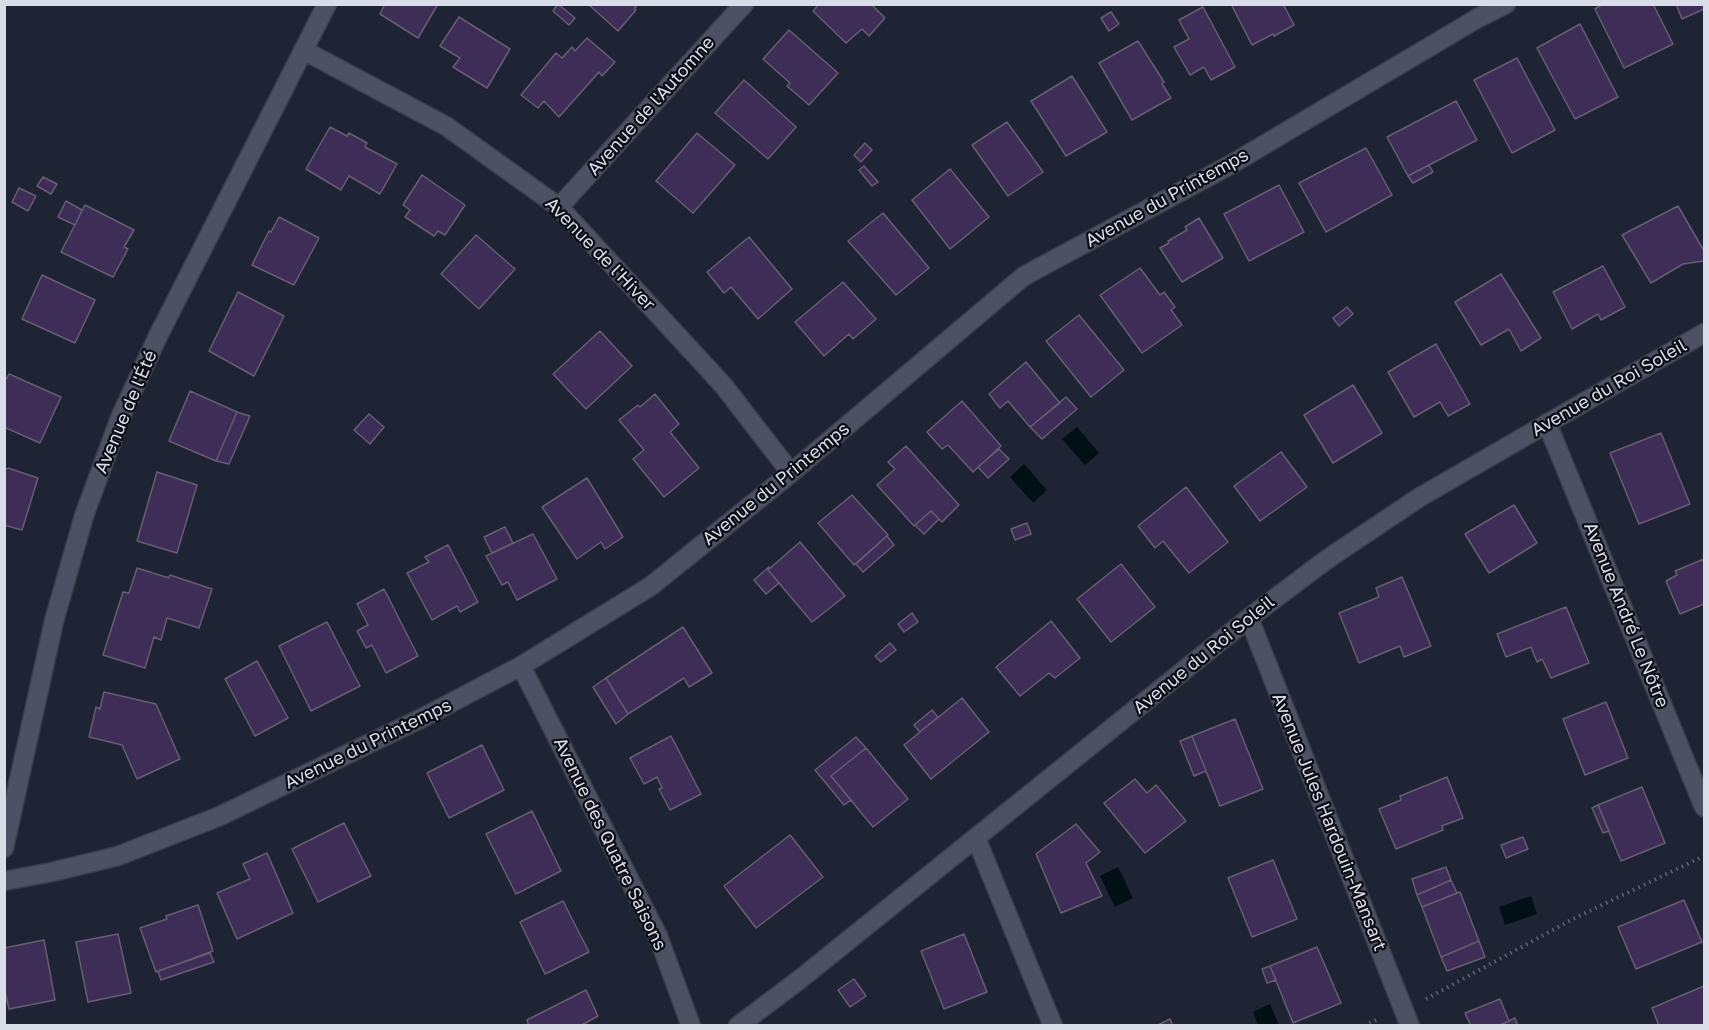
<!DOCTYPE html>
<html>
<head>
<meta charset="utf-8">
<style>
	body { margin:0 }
	#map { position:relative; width:1709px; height:1030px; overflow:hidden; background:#1f2434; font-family:"Golos Text",sans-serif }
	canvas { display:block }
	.frame { position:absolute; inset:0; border:6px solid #d9dde8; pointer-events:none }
</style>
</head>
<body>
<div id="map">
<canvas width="1709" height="1030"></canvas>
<div class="frame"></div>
</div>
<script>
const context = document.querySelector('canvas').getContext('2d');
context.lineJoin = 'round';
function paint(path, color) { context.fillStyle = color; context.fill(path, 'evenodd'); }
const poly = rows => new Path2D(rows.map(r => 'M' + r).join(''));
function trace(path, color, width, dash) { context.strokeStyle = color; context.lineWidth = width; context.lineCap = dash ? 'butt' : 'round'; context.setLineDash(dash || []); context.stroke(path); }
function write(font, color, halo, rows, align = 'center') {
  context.font = font + ' "Golos Text",sans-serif'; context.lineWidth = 4.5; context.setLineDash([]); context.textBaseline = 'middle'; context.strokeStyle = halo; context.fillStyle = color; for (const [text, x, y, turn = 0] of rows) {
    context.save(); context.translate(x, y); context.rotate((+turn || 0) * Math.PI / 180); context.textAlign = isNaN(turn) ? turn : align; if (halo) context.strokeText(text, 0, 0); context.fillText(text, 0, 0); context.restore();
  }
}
paint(poly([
	[1077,427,1099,453,1085,465,1062,439],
	[1024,464,1047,490,1033,503,1010,477],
	[1118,867,1133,898,1115,907,1100,876],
	[1531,896,1537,914,1505,925,1499,907],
	[1270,1004,1279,1025,1258,1025,1253,1012]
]), '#001014');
const building = poly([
	[385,4,438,4,418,38,380,14,385,4],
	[558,4,575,18,569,25,553,11,558,4],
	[588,4,638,4,634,9,636,10,618,31,588,4],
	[819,4,871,4,885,18,869,36,862,29,846,43,813,11,819,4],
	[1231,4,1283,4,1294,25,1274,36,1273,34,1252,45,1231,4],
	[1603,4,1653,4,1673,44,1624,68,1595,9,1603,4],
	[1676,4,1704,4,1704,9,1682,19,1676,4],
	[1203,7,1235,67,1211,80,1204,67,1190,75,1174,47,1189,39,1179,20,1203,7],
	[1111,12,1119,24,1109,31,1101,18,1111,12],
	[459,17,510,49,487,88,453,67,460,58,440,46,459,17],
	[1580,24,1618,97,1575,119,1537,48,1580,24],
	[789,30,838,73,809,105,787,86,790,83,763,59,789,30],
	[587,38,615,62,602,76,599,72,559,117,544,101,538,108,521,95,556,53,562,58,572,47,575,51,587,38],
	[1138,41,1164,82,1162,84,1171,98,1132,120,1099,63,1138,41],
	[1517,58,1555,130,1512,153,1474,80,1517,58],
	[1072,76,1107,132,1066,156,1031,101,1072,76],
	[744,80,796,127,768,159,715,113,744,80],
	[1456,101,1477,140,1408,176,1387,137,1456,101],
	[1007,122,1043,172,1008,196,972,145,1007,122],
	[330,127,347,136,349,133,367,143,365,147,397,164,380,194,349,176,341,190,306,169,330,127],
	[697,133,735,165,693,213,656,181,697,133],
	[865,143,872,150,861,162,854,155,865,143],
	[1366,148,1392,195,1326,232,1299,183,1366,148],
	[1429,165,1433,172,1413,183,1408,176,1429,165],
	[864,166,878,182,872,186,859,170,864,166],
	[950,169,989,217,950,249,912,200,950,169],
	[422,175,465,205,445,235,438,231,434,236,405,217,410,210,403,205,422,175],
	[43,177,57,184,51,194,37,186,43,177],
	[1279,185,1304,232,1249,261,1224,214,1279,185],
	[19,188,36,196,28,211,12,202,19,188],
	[66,201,82,210,75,225,58,217,66,201],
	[85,205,134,230,124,247,128,249,113,277,61,252,85,205],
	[1678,206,1704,251,1704,261,1683,264,1651,283,1622,235,1678,206],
	[883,213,929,268,896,295,848,241,883,213],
	[279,217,319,238,294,285,252,265,269,231,271,232,279,217],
	[1199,218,1223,258,1182,282,1160,248,1169,243,1168,241,1187,230,1185,227,1199,218],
	[476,235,515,269,479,309,441,274,476,235],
	[749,237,792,289,758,319,731,287,724,293,707,272,749,237],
	[1603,266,1625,307,1601,320,1598,314,1572,329,1553,292,1603,266],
	[1140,268,1160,295,1164,292,1175,307,1171,310,1182,325,1142,353,1100,295,1140,268],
	[1501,274,1541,338,1521,351,1509,329,1481,345,1455,302,1501,274],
	[42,275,95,300,75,343,22,319,42,275],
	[843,282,876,319,853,339,849,334,824,356,795,322,843,282],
	[238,292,284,316,254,376,209,351,238,292],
	[1347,307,1353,314,1339,326,1333,318,1347,307],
	[1079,315,1124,370,1091,397,1046,341,1079,315],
	[600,331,632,366,586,409,553,374,600,331],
	[1436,344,1470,404,1448,416,1440,402,1414,417,1388,372,1436,344],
	[1026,362,1060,403,1030,427,1008,401,1000,408,989,394,1026,362],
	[9,374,61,397,40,443,4,427,4,383,9,374],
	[1353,385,1382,433,1333,463,1304,415,1353,385],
	[190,391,237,412,216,461,169,441,190,391],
	[655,394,679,424,670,432,699,468,664,497,633,459,644,450,619,420,638,405,640,407,655,394],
	[1066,397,1077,409,1042,439,1030,427,1066,397],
	[962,401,1001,446,973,472,948,445,942,449,927,432,962,401],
	[237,412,250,416,229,464,216,461,237,412],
	[369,414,384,427,370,444,354,430,369,414],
	[1661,433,1690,504,1639,524,1610,453,1661,433],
	[906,446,959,505,942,522,931,511,914,526,877,485,895,469,888,462,906,446],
	[999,449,1009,459,988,478,978,467,999,449],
	[1281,452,1307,487,1260,521,1234,486,1281,452],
	[8,468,38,478,22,530,4,525,4,471,8,468],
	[157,472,197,485,177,553,137,541,157,472],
	[587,478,623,537,605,549,601,542,577,559,542,507,587,478],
	[1186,487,1228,542,1189,573,1163,541,1155,548,1138,526,1186,487],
	[852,495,888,535,854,565,818,523,852,495],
	[1514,505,1537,543,1489,573,1465,534,1514,505],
	[931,511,939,519,924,534,915,525,931,511],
	[1027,523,1031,534,1015,540,1011,529,1027,523],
	[505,527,513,543,492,553,484,537,505,527],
	[533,534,557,579,517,600,508,582,502,585,486,556,533,534],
	[887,536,894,545,863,572,856,564,887,536],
	[800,542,845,596,812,622,768,570,800,542],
	[448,545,478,602,460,612,457,606,432,620,407,573,429,562,425,557,448,545],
	[1704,559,1704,604,1680,614,1666,581,1677,575,1675,571,1704,559],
	[1121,564,1155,607,1111,642,1077,599,1121,564],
	[769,567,768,570,779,583,766,594,754,580,769,567],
	[137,568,169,578,170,575,212,589,199,628,167,618,161,640,154,637,145,668,103,655,123,592,129,593,137,568],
	[1402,577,1431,646,1404,657,1400,646,1359,663,1339,613,1379,597,1376,588,1402,577],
	[384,589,418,656,386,673,372,645,366,648,357,631,368,625,357,604,384,589],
	[1566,607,1589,663,1551,678,1542,659,1537,662,1531,647,1506,657,1497,634,1566,607],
	[912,613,918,622,904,632,898,624,912,613],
	[1051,621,1080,658,1055,678,1049,673,1020,696,996,667,1051,621],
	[327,622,360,686,311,711,279,646,327,622],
	[683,627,712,673,689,687,684,678,628,714,606,678,683,627],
	[890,643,896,650,881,662,875,656,890,643],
	[257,661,288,718,255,736,225,679,257,661],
	[606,678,628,714,616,724,593,687,606,678],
	[104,692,156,704,180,759,137,779,122,745,89,737,96,707,100,709,104,692],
	[962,698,989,732,931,779,904,745,962,698],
	[1606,702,1628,758,1585,775,1563,719,1606,702],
	[932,710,938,717,920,732,914,725,932,710],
	[1235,719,1263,789,1220,806,1192,736,1235,719],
	[671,736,701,794,670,810,659,789,662,788,657,777,644,784,630,758,671,736],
	[1192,736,1206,771,1194,776,1180,741,1192,736],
	[856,737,866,748,831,776,851,800,844,805,815,770,856,737],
	[482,745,504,790,449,818,427,773,482,745],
	[866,748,908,799,873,827,831,776,866,748],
	[1447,777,1463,818,1442,826,1443,830,1396,849,1379,809,1401,800,1400,796,1447,777],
	[1135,779,1147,793,1156,785,1186,821,1145,853,1104,803,1135,779],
	[1642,787,1665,843,1621,861,1598,805,1642,787],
	[1598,805,1609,831,1603,833,1592,808,1598,805],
	[532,811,561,871,516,894,486,834,532,811],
	[344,823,371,876,318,902,292,849,344,823],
	[1076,824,1100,852,1086,863,1102,896,1061,913,1036,854,1076,824],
	[790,835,823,877,756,928,724,886,790,835],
	[1523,837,1528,849,1506,858,1501,845,1523,837],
	[267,853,293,913,237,939,217,893,250,879,243,864,267,853],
	[1273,860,1297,919,1252,937,1228,878,1273,860],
	[1446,867,1451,880,1417,895,1412,879,1446,867],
	[1451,880,1457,893,1422,907,1417,895,1451,880],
	[1460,892,1479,941,1441,957,1422,907,1460,892],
	[1684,900,1702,942,1636,969,1618,927,1684,900],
	[563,901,589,952,545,974,520,922,563,901],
	[198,905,213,951,156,972,140,928,167,919,166,916,198,905],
	[118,934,131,993,88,1002,76,942,118,934],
	[964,934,987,992,944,1009,921,951,964,934],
	[44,940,55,1000,9,1009,4,987,4,948,44,940],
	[1479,941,1485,957,1447,971,1441,957,1479,941],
	[1317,947,1341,1003,1293,1023,1270,966,1317,947],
	[210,953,214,962,161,980,158,971,210,953],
	[1270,966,1276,980,1267,983,1262,969,1270,966],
	[854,979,866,996,850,1007,838,990,854,979],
	[1704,986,1704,1026,1659,1026,1652,1008,1704,986],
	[586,990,598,1016,580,1026,529,1026,527,1020,586,990],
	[1500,999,1509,1021,1498,1026,1471,1026,1465,1013,1500,999],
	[1515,1018,1518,1026,1498,1026,1509,1021,1515,1018],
	[1170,1019,1173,1026,1156,1026,1170,1019]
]);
paint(building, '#3e2d57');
trace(building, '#655e71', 1.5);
const minor = poly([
	[303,50,446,126,559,207,723,385,791,473],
	[559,207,744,4],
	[1547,423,1704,807],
	[1249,618,1410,1026],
	[521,666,658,936,691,1026],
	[976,838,1053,1026],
	[4,848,54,621,84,516,120,418,158,336,327,4],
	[4,881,52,872,118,856,220,816,424,717,521,666,651,586,791,473,1024,276,1230,165,1478,18,1506,4],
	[738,1026,799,980,1249,618,1326,560,1420,497,1704,333]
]);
trace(minor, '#3b3f4c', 21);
trace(poly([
	[1426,999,1573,919,1704,856],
	[1364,1026,1380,1018]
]), '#5f6472', 4, [1.5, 4.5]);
trace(minor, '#4c5264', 18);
write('18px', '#d9dde8', '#0b0e15', [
	["Avenue de l'Automne",651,106,-48],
	["Avenue du Printemps",1167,198,-29],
	["Avenue de l'Hiver",600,254,46],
	["Avenue du Roi Soleil",1609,388,-30],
	["Avenue de l'Été",126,412,-67],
	["Avenue du Printemps",776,484,-39],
	["Avenue André Le Nôtre",1626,615,68],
	["Avenue du Roi Soleil",1204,655,-39],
	["Avenue du Printemps",368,744,-26],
	["Avenue Jules Hardouin-Mansart",1329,822,68],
	["Avenue des Quatre Saisons",610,844,64]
]);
</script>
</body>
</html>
